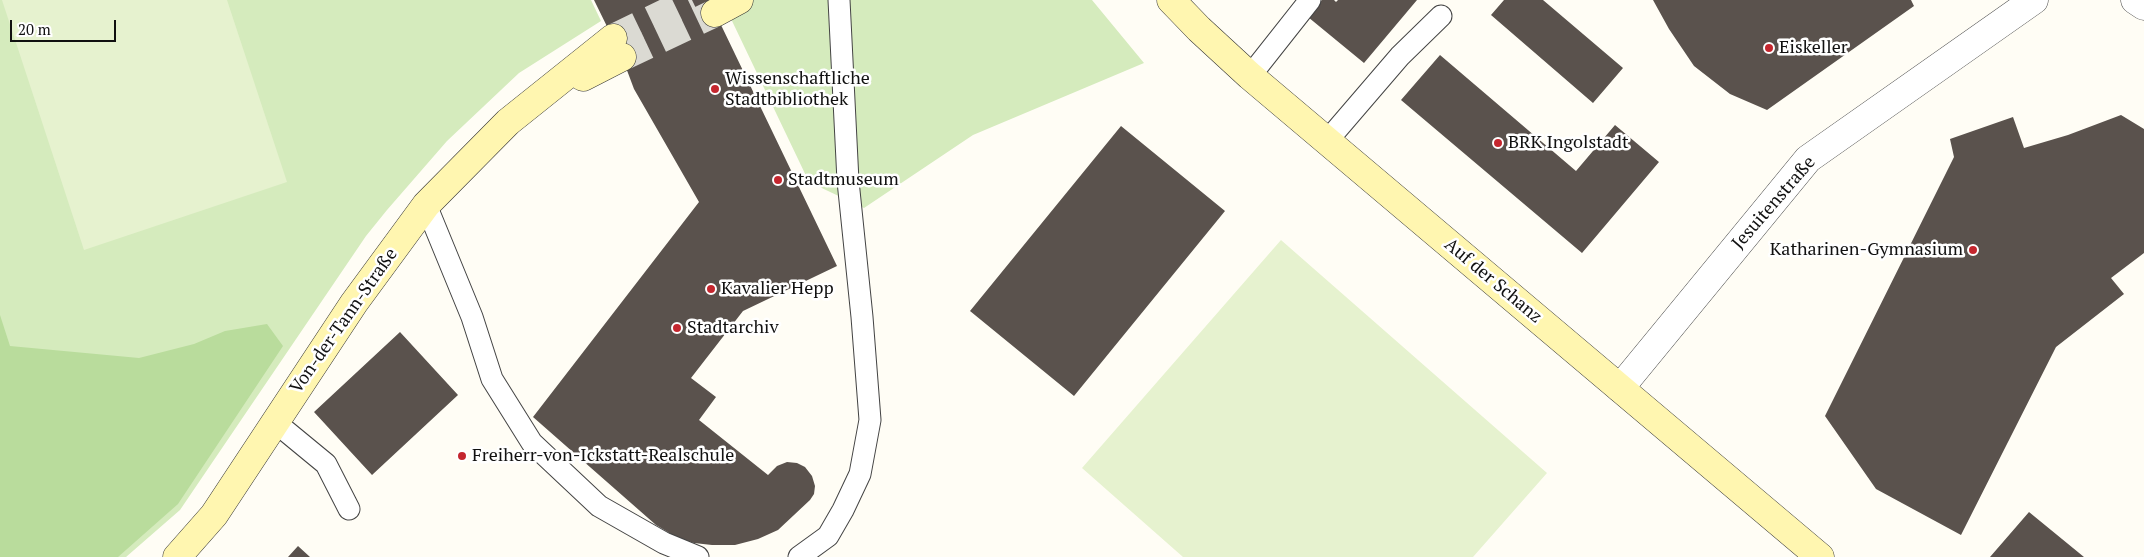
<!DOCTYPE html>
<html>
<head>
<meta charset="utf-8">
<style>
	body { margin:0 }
	#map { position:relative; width:2144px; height:557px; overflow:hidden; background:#fffdf5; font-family:"PT Serif",serif }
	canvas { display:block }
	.scale { position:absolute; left:10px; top:20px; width:106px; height:22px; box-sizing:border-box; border:2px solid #111; border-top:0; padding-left:6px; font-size:15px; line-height:18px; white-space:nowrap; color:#111; -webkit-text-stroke:4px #fff; paint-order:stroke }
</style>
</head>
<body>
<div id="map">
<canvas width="2144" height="557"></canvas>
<div class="scale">20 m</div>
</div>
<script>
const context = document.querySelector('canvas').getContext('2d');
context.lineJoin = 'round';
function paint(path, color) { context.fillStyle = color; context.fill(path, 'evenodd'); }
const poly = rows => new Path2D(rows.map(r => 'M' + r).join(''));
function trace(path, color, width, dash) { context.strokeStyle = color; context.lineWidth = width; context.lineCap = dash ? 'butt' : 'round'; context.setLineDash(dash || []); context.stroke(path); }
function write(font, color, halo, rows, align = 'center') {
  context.font = font + ' "PT Serif",serif'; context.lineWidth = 5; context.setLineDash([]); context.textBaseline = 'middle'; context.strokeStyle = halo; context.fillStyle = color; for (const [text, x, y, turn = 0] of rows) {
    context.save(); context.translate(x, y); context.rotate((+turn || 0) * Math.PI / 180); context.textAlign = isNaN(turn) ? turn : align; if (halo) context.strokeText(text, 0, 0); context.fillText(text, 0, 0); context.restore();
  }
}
paint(poly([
	[0,0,591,0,601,21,519,73,447,141,387,210,366,236,180,510,126,557,0,557],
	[722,0,1092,0,1144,63,973,135,864,208,809,182]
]), '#d5ebbd');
paint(poly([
	[0,315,10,346,139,358,194,344,225,331,267,324,283,346,178,504,118,557,0,557]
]), '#b9dc9c');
paint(poly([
	[2,0,227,0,287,182,84,250],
	[1281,240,1547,473,1473,557,1183,557,1082,468]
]), '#e6f2cf');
paint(poly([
	[594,0,709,0,837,266,743,311,691,378,716,397,699,420,768,475,777,466,787,462,797,463,805,467,812,476,815,486,814,494,810,500,778,530,758,539,735,545,712,545,694,543,676,537,656,525,533,417,699,202,634,89,622,57],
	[1322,0,1334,0,1336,2,1338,0,1417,0,1364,63,1308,17],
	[1504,0,1543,0,1623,68,1593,103,1491,15],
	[1653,0,1911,0,1914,6,1767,110,1730,94,1694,66,1669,29],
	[1440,55,1576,171,1615,125,1659,162,1582,253,1401,100],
	[2121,115,2144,129,2144,253,2111,278,2124,294,2056,347,1961,535,1876,489,1825,416,1954,157,1950,139,2013,117,2024,148,2068,135],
	[1121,126,1225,211,1074,396,970,311],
	[400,332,458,395,372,475,314,412],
	[2029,512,2084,557,1990,557],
	[298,546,310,557,288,557]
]), '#5a524d');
trace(poly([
	[613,38,692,0],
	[622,57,715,13]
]), '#dbdad3', 28, [28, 14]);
const lane = poly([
	[1250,76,1310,0],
	[1327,141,1400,56,1441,16],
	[426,205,472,317,492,379,532,443,599,506,664,543,698,557],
	[275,422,326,464,349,509],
	[799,557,828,536,843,510,860,474,870,420,862,317,848,181,839,0]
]);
const street = poly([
	[2135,0,2144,6],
	[1620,388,1808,159,2034,0]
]);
const secondary = poly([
	[1171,0,1199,29,1250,76,1820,557],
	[715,13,739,0],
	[583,77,622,57],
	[177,557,214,515,354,303,426,205,508,122,613,38]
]);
trace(lane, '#444', 23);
trace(street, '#444', 29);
trace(secondary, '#333', 29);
trace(lane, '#fff', 21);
trace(street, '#fff', 28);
trace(secondary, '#fff6b0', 28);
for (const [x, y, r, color] of [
	[1769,48,5,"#c4262e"],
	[715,89,5,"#c4262e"],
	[1498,143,5,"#c4262e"],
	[778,180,5,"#c4262e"],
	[1973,250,5,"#c4262e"],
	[711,289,5,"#c4262e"],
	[677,328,5,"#c4262e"],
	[462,456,5,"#c4262e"]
]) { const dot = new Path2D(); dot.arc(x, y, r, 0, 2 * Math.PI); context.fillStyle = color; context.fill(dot); trace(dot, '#fff', 2); }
write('18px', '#111', '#fff', [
	["Eiskeller",1779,48],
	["Wissenschaftliche",725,79],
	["Stadtbibliothek",725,100],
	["BRK Ingolstadt",1508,143],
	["Stadtmuseum",788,180],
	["Katharinen-Gymnasium",1963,250,"right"],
	["Kavalier Hepp",721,289],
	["Stadtarchiv",687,328],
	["Freiherr-von-Ickstatt-Realschule",472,456]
], 'left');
write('18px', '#111', '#fff', [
	["Jesuitenstraße",1774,203,-49],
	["Auf der Schanz",1493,281,40],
	["Von-der-Tann-Straße",344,321,-55]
]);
</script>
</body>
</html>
